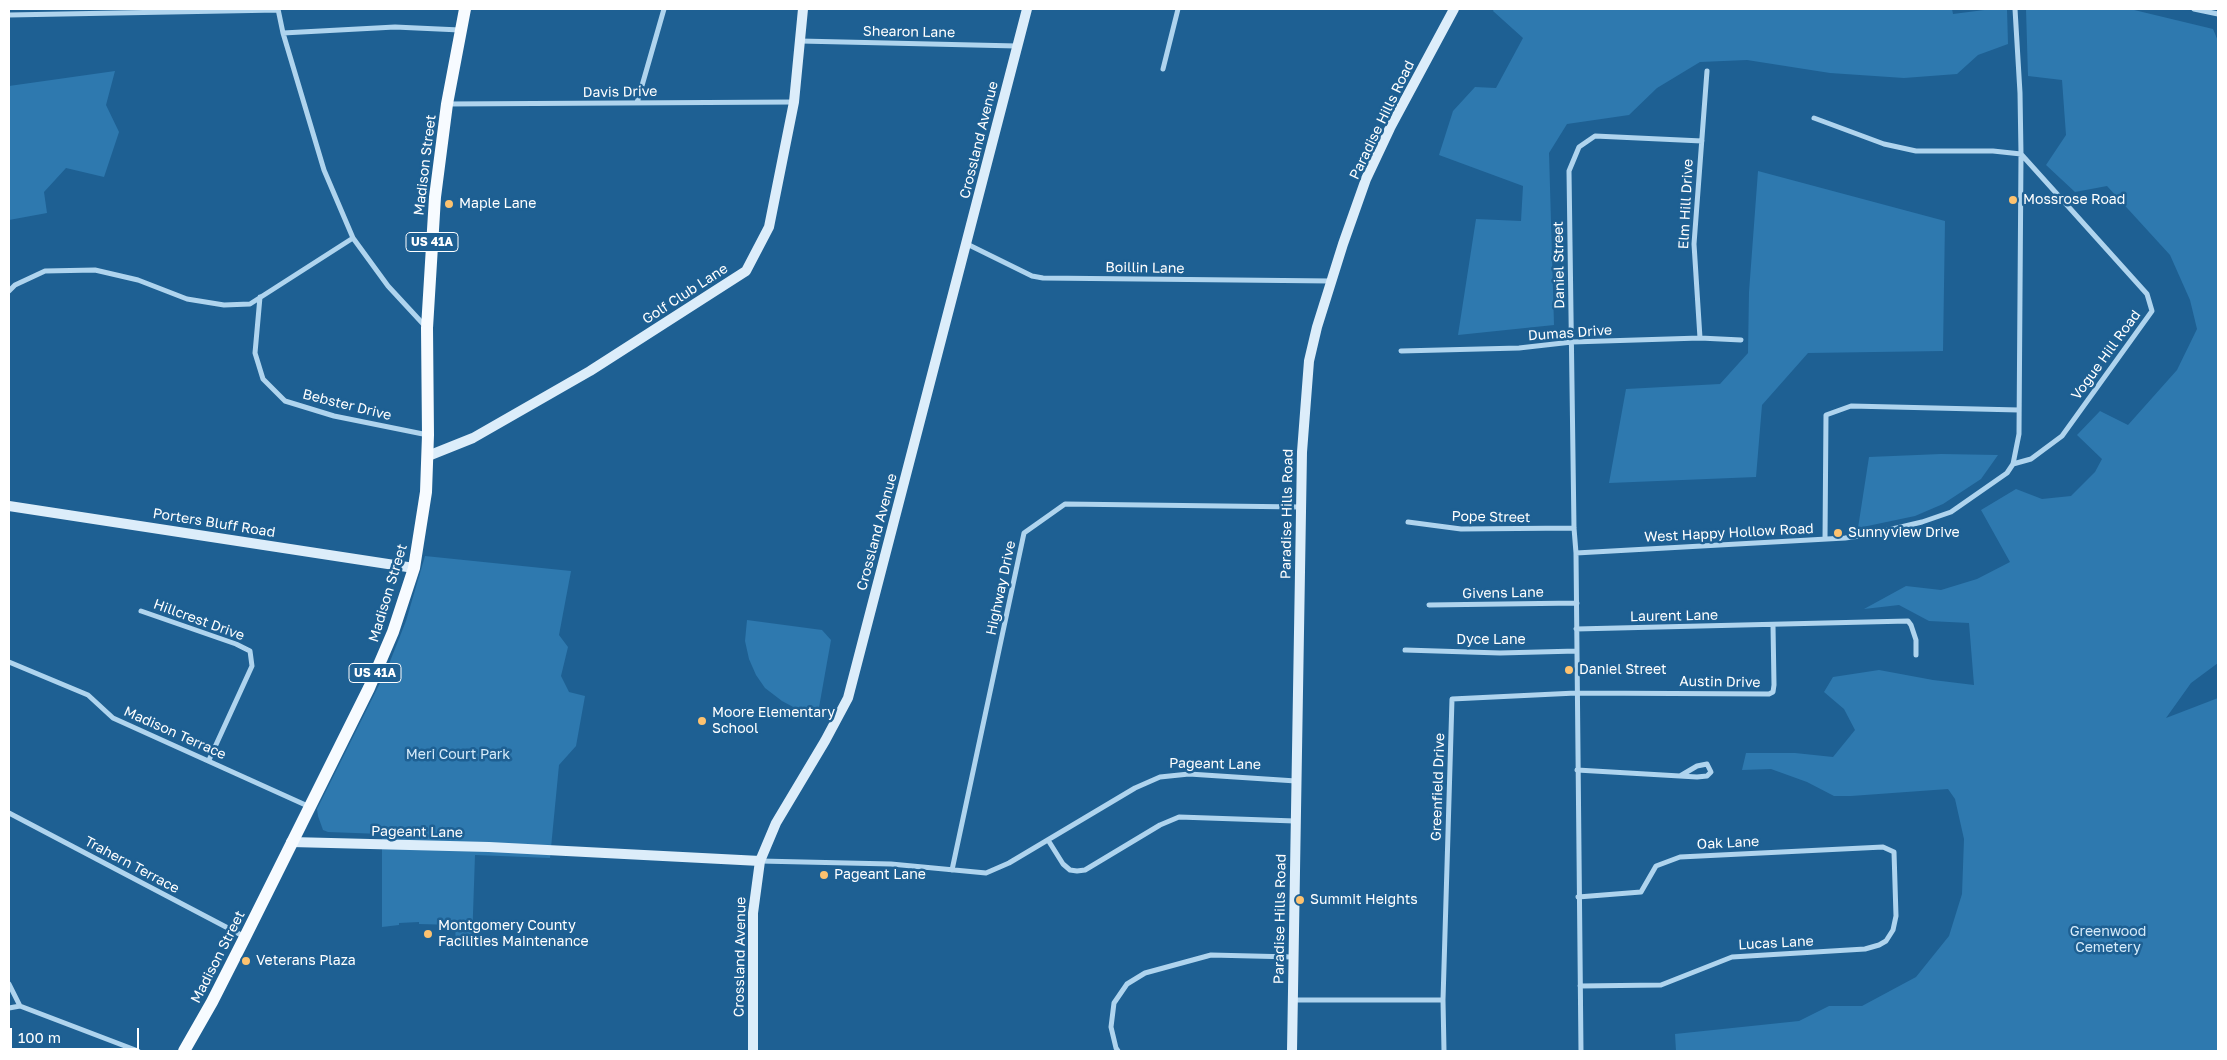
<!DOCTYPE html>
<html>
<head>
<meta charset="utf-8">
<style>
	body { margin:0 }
	#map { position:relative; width:2227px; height:1060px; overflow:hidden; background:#1e6093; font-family:"Golos Text",sans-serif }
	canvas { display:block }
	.frame { position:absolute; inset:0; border:10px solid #fff; pointer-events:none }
	.scale { position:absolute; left:10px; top:1028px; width:129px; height:22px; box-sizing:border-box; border:2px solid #fff; border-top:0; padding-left:6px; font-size:15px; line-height:18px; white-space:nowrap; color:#fff; -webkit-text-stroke:4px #1e6093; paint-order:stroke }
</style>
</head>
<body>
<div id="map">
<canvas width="2227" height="1060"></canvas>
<div class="frame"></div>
<div class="scale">100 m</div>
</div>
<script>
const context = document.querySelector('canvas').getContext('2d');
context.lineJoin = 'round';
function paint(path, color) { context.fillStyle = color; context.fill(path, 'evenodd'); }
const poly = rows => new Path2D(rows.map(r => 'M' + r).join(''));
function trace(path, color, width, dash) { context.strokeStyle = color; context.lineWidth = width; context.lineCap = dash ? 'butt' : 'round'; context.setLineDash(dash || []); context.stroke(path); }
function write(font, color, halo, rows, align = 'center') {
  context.font = font + ' "Golos Text",sans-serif'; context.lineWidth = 5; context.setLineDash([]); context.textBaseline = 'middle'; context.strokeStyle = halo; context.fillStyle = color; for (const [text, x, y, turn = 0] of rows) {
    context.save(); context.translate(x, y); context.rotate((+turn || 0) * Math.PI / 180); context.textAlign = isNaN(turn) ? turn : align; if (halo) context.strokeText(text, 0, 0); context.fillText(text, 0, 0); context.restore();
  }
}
paint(poly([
	[1494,9,1952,9,1953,14,1992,9,2007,9,2008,44,1978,55,1957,74,1904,78,1830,73,1747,60,1700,62,1657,88,1629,115,1567,124,1549,153,1554,325,1458,335,1476,219,1521,221,1523,186,1439,155,1453,111,1475,87,1496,88,1523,38,1493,11],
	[2026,9,2130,9,2213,29,2218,41,2218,663,2191,683,2166,718,2218,698,2218,1051,1676,1051,1675,1034,1799,1021,1829,1006,1862,1006,1916,977,1949,936,1962,894,1964,839,1955,799,1948,789,1851,796,1834,796,1807,782,1771,769,1742,770,1746,753,1795,753,1833,757,1855,730,1844,709,1824,692,1833,677,1879,670,1933,680,1974,685,1969,623,1929,621,1899,605,1864,609,1906,586,1941,590,1977,579,2010,562,1981,510,2016,489,2042,499,2071,496,2095,472,2102,459,2077,435,2100,411,2128,425,2177,370,2197,329,2190,300,2170,255,2107,186,2075,192,2046,165,2066,135,2062,80,2028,76],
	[115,71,106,105,119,132,104,177,66,168,44,192,47,213,9,220,9,86],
	[1758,171,1945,221,1943,351,1808,353,1762,405,1756,477,1609,483,1626,389,1720,384,1748,353,1749,292],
	[1941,454,1998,455,1981,479,1943,504,1915,516,1858,528,1869,457],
	[425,556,571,571,559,635,568,647,561,676,569,692,585,696,576,746,559,765,550,858,475,855,472,943,456,944,455,925,419,924,419,922,399,923,399,925,382,927,382,834,328,832,323,830,318,816,317,809,387,669,406,621],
	[747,620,822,630,831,640,818,713,797,709,782,701,765,688,756,675,749,659,745,641]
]), '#2e79af');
trace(poly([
	[278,9,283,33,324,170,353,238,388,286,425,326],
	[2194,9,2218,14],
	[9,15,278,10],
	[283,33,395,27,460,30],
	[800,41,1017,46],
	[1163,69,1178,9],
	[637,103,664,9],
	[447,104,794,102],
	[1814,118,1884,144,1916,151,1993,151,2021,154,2147,294,2152,311,2062,436,2031,459,2013,464],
	[967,244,1032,276,1043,278,1331,281],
	[9,291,15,285,45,271,95,270,138,280,187,299,224,305,250,304,353,238],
	[260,297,255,353,263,379,285,401,334,416,428,435],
	[1700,338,1694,244,1707,71],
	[1401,351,1519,348,1572,342,1700,338,1741,340],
	[1408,522,1461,529,1574,528],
	[1825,539,1826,415,1851,406,2019,410],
	[1576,553,1845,538,1867,535,1922,522,1951,512,2007,473,2013,464,2019,434,2021,154,2020,93,2015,9],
	[1429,605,1577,603],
	[141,611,236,644,250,651,252,666,209,760],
	[1576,629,1908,621,1911,625,1916,640,1916,655],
	[1405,650,1500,653,1577,651],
	[9,662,88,695,113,718,310,807],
	[1577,770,1697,777,1707,776,1711,772,1707,764,1697,766,1680,776],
	[9,813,245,937],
	[1048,840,1063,864,1070,870,1077,871,1085,870,1160,825,1179,817,1295,821],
	[760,861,891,864,986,873,1009,863,1135,788,1160,777,1189,774,1296,781],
	[952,870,1024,533,1065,504,1301,507],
	[1578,897,1641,892,1656,866,1680,857,1883,847,1894,852,1896,916,1893,930,1886,941,1879,945,1865,949,1732,957,1661,985,1580,986],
	[9,984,20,1006],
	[1293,1000,1443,1000],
	[20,1006,138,1051],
	[9,1008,20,1006],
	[1118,1051,1116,1048,1111,1027,1114,1003,1127,984,1145,973,1211,955,1293,957],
	[1444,1051,1443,1000,1452,699,1576,693,1769,694,1773,692,1774,685,1773,625],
	[1581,1051,1576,553,1574,528,1569,171,1579,147,1595,136,1702,141]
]), '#afd4ee', 5);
trace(poly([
	[428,456,473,438,590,371,746,271,769,227,794,102,803,9],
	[9,506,414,568],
	[291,842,489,847,760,861],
	[753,1051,753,913,760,861,776,823,825,741,848,698,1027,9],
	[1292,1051,1302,452,1309,361,1317,327,1343,244,1366,179,1390,128,1454,9]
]), '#dcedfa', 10);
trace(poly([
	[184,1051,212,1002,245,937,369,688,393,632,414,568,426,492,428,435,427,328,435,197,447,104,465,9]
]), '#f7fbff', 12);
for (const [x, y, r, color] of [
	[2013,200,5,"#fdc26f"],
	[449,204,5,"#fdc26f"],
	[1838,533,5,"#fdc26f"],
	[1569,670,5,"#fdc26f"],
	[702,721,5,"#fdc26f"],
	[824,875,5,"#fdc26f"],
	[1300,900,5,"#fdc26f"],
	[428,934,5,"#fdc26f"],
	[246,961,5,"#fdc26f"]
]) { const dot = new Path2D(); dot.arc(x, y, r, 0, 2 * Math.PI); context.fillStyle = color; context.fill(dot); trace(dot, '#1e6093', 2); }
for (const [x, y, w] of [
	[432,242,52],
	[375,673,52]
]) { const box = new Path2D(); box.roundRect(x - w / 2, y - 9.5, w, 19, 4); context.fillStyle = '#1e6093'; context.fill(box); trace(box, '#fff', 1); }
write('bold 12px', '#fff', null, [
	["US 41A",432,242],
	["US 41A",375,673]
]);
write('14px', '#fff', '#1e6093', [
	["Shearon Lane",909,32,1],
	["Davis Drive",620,92,-1],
	["Paradise Hills Road",1382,120,-64],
	["Crossland Avenue",979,140,-76],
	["Madison Street",425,165,-83],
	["Elm Hill Drive",1686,204,-87],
	["Daniel Street",1559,265,-91],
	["Boillin Lane",1145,268,1],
	["Golf Club Lane",685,294,-33],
	["Dumas Drive",1570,333,-4],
	["Vogue Hill Road",2106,355,-54],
	["Bebster Drive",347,405,14],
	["Paradise Hills Road",1287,514,-89],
	["Pope Street",1491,517,1],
	["Porters Bluff Road",214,523,9],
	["Crossland Avenue",877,532,-75],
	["West Happy Hollow Road",1729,533,-3],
	["Highway Drive",1001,588,-78],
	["Madison Street",388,593,-73],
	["Givens Lane",1503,593,-1],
	["Laurent Lane",1674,616,-1],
	["Hillcrest Drive",199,620,20],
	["Dyce Lane",1491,640],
	["Austin Drive",1720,682,1],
	["Madison Terrace",175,733,24],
	["Pageant Lane",1215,764,1],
	["Greenfield Drive",1438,787,-88],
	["Pageant Lane",417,832,1],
	["Oak Lane",1728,843,-3],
	["Trahern Terrace",132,865,28],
	["Paradise Hills Road",1280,919,-89],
	["Lucas Lane",1776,943,-3],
	["Madison Street",218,957,-63],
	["Crossland Avenue",740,957,-89]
]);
write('14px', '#fff', '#1e6093', [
	["Mossrose Road",2023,200],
	["Maple Lane",459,204],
	["Sunnyview Drive",1848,533],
	["Daniel Street",1579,670],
	["Moore Elementary",712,713],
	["School",712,729],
	["Pageant Lane",834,875],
	["Summit Heights",1310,900],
	["Montgomery County",438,926],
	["Facilities Maintenance",438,942],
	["Veterans Plaza",256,961]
], 'left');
write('14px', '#d6ebfa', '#1e6093', [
	["Meri Court Park",458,755],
	["Greenwood",2108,932],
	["Cemetery",2108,948]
]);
</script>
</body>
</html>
